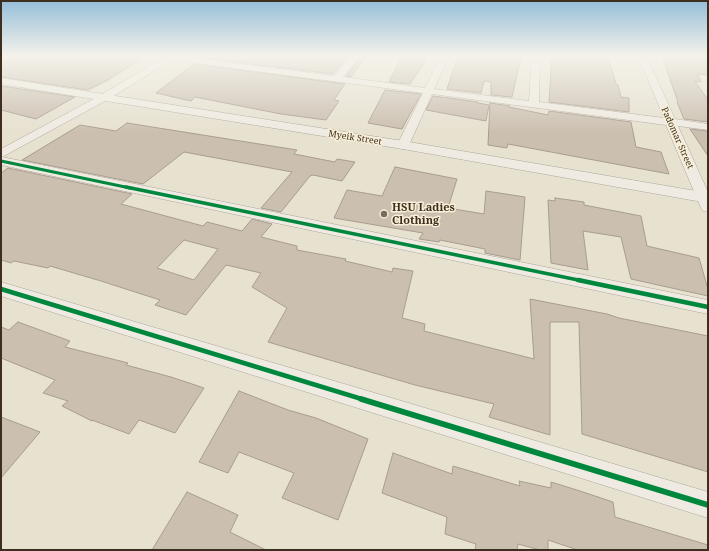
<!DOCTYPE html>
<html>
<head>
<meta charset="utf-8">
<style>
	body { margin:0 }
	#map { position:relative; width:709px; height:551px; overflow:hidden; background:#e7e1d0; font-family:"Noto Serif",serif }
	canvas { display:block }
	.frame { position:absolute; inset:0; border:2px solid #3d2e1f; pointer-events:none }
</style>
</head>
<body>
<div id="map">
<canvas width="709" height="551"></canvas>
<div class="frame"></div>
</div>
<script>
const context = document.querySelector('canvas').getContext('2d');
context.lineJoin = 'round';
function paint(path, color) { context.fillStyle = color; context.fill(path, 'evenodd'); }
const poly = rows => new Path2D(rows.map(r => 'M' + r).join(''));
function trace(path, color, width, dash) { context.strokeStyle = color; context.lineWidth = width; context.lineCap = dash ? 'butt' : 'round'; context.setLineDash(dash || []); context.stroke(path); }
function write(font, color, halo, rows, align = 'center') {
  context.font = font + ' "Noto Serif",serif'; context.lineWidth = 3; context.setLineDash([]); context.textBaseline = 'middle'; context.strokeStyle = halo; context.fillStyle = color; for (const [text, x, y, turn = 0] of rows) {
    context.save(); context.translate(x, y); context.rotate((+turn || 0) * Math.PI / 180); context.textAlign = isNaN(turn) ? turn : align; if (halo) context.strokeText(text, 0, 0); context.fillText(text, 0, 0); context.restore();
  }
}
const building = poly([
	[1,56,146,56,108,80,88,90,1,77,1,56],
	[205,56,349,56,333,74,203,58,205,56],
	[361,56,366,56,351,77,346,76,361,56],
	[402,56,429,56,410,84,389,82,402,56],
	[458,56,504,56,521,58,512,97,491,95,491,82,484,81,481,93,447,89,458,56],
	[552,56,608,56,616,84,618,85,621,97,629,98,629,112,549,102,552,56],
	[662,56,708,58,708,75,698,74,701,82,695,81,708,100,708,122,684,119,677,102,678,102,662,56],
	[194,64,345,84,334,100,339,101,326,120,281,114,195,97,191,101,156,93,194,64],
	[1,86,75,97,36,119,1,110,1,86],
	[385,90,421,94,402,129,368,123,385,90],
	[433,96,478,102,478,103,489,105,486,121,426,110,433,96],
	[490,103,510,106,509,107,548,115,549,111,631,122,636,147,661,152,669,174,508,144,507,148,488,145,490,103],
	[127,123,297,150,294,154,335,162,337,159,355,162,342,181,313,175,310,176,281,212,261,208,292,172,184,152,143,184,22,160,80,125,116,131,127,123],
	[690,129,708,131,708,156,690,129],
	[395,167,457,179,448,208,484,214,486,191,525,197,520,260,485,253,485,249,440,240,439,242,419,239,423,233,334,218,347,190,382,196,395,167],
	[8,168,132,194,121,204,203,226,207,222,242,231,252,219,272,224,261,237,297,246,297,250,346,259,345,261,371,267,392,272,393,268,413,271,402,318,425,324,424,331,534,359,530,299,607,314,619,318,708,336,708,472,582,434,579,322,550,322,550,435,489,417,494,404,415,385,268,342,287,308,252,287,261,273,226,265,186,315,155,305,160,300,101,281,50,266,48,268,14,261,11,263,1,260,1,173,8,168],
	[184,240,218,249,194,280,157,268,184,240],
	[555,198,584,202,584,205,641,216,647,246,699,258,708,289,708,296,631,279,621,237,583,231,588,270,551,263,548,200,555,201,555,198],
	[18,322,70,341,65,347,128,363,126,365,171,377,204,388,175,433,139,420,129,434,92,420,92,421,62,406,68,401,43,393,55,380,1,358,1,327,9,330,18,322],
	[239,391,288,410,316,418,368,439,338,520,282,498,294,473,239,452,228,473,199,462,239,391],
	[1,417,40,432,1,478,1,417],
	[393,453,452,474,453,466,520,486,519,481,551,488,551,482,580,491,613,502,615,517,708,545,708,550,578,550,548,540,548,550,540,550,518,544,517,550,475,550,476,544,445,534,447,517,382,493,393,453],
	[187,492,238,515,230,532,266,550,152,550,187,492]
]);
paint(building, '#cbbfb0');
trace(building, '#a89c8e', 1);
const minor = poly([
	[153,56,178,56,334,76,351,56,360,56,343,77,425,88,441,56,449,56,434,89,529,101,532,56,540,56,539,102,664,118,638,56,646,56,675,119,708,124,708,130,678,126,708,192,708,212,703,211,701,208,666,125,432,94,409,145,407,148,403,149,399,148,397,145,423,93,172,60,107,100,2,157,708,300,708,314,1,165,1,149,99,96,162,59,153,56],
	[1,282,708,492,708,518,1,296,1,282]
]);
const tertiary = poly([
	[1,78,403,141,708,193,708,203,403,149,1,84,1,78]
]);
trace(minor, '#ada698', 1);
trace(tertiary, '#ada698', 1);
paint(minor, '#efebe2');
paint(tertiary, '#efebe2');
trace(poly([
	[1,161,130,188]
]), '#00873e', 3);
trace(poly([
	[126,187,583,281]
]), '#00873e', 3.5);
trace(poly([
	[578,280,708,307],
	[1,289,365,400]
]), '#00873e', 4.5);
trace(poly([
	[361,399,708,505]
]), '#00873e', 6);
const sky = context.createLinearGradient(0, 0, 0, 133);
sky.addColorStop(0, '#95bed9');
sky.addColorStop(0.42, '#f4f2ea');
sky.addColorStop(1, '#f4f2ea00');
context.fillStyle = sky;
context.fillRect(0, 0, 709, 133);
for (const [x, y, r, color] of [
	[384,214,4,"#786d5d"]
]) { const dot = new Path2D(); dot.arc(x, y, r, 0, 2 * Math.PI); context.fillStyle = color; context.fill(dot); trace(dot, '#f8efd6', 1.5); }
write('9px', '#3d2e1f', '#f8efd6', [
	["Myeik Street",355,138,9],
	["Padomar Street",677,138,66]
]);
write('bold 11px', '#3d2e1f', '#f8efd6', [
	["HSU Ladies",392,208],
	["Clothing",392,221]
], 'left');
</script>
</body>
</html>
